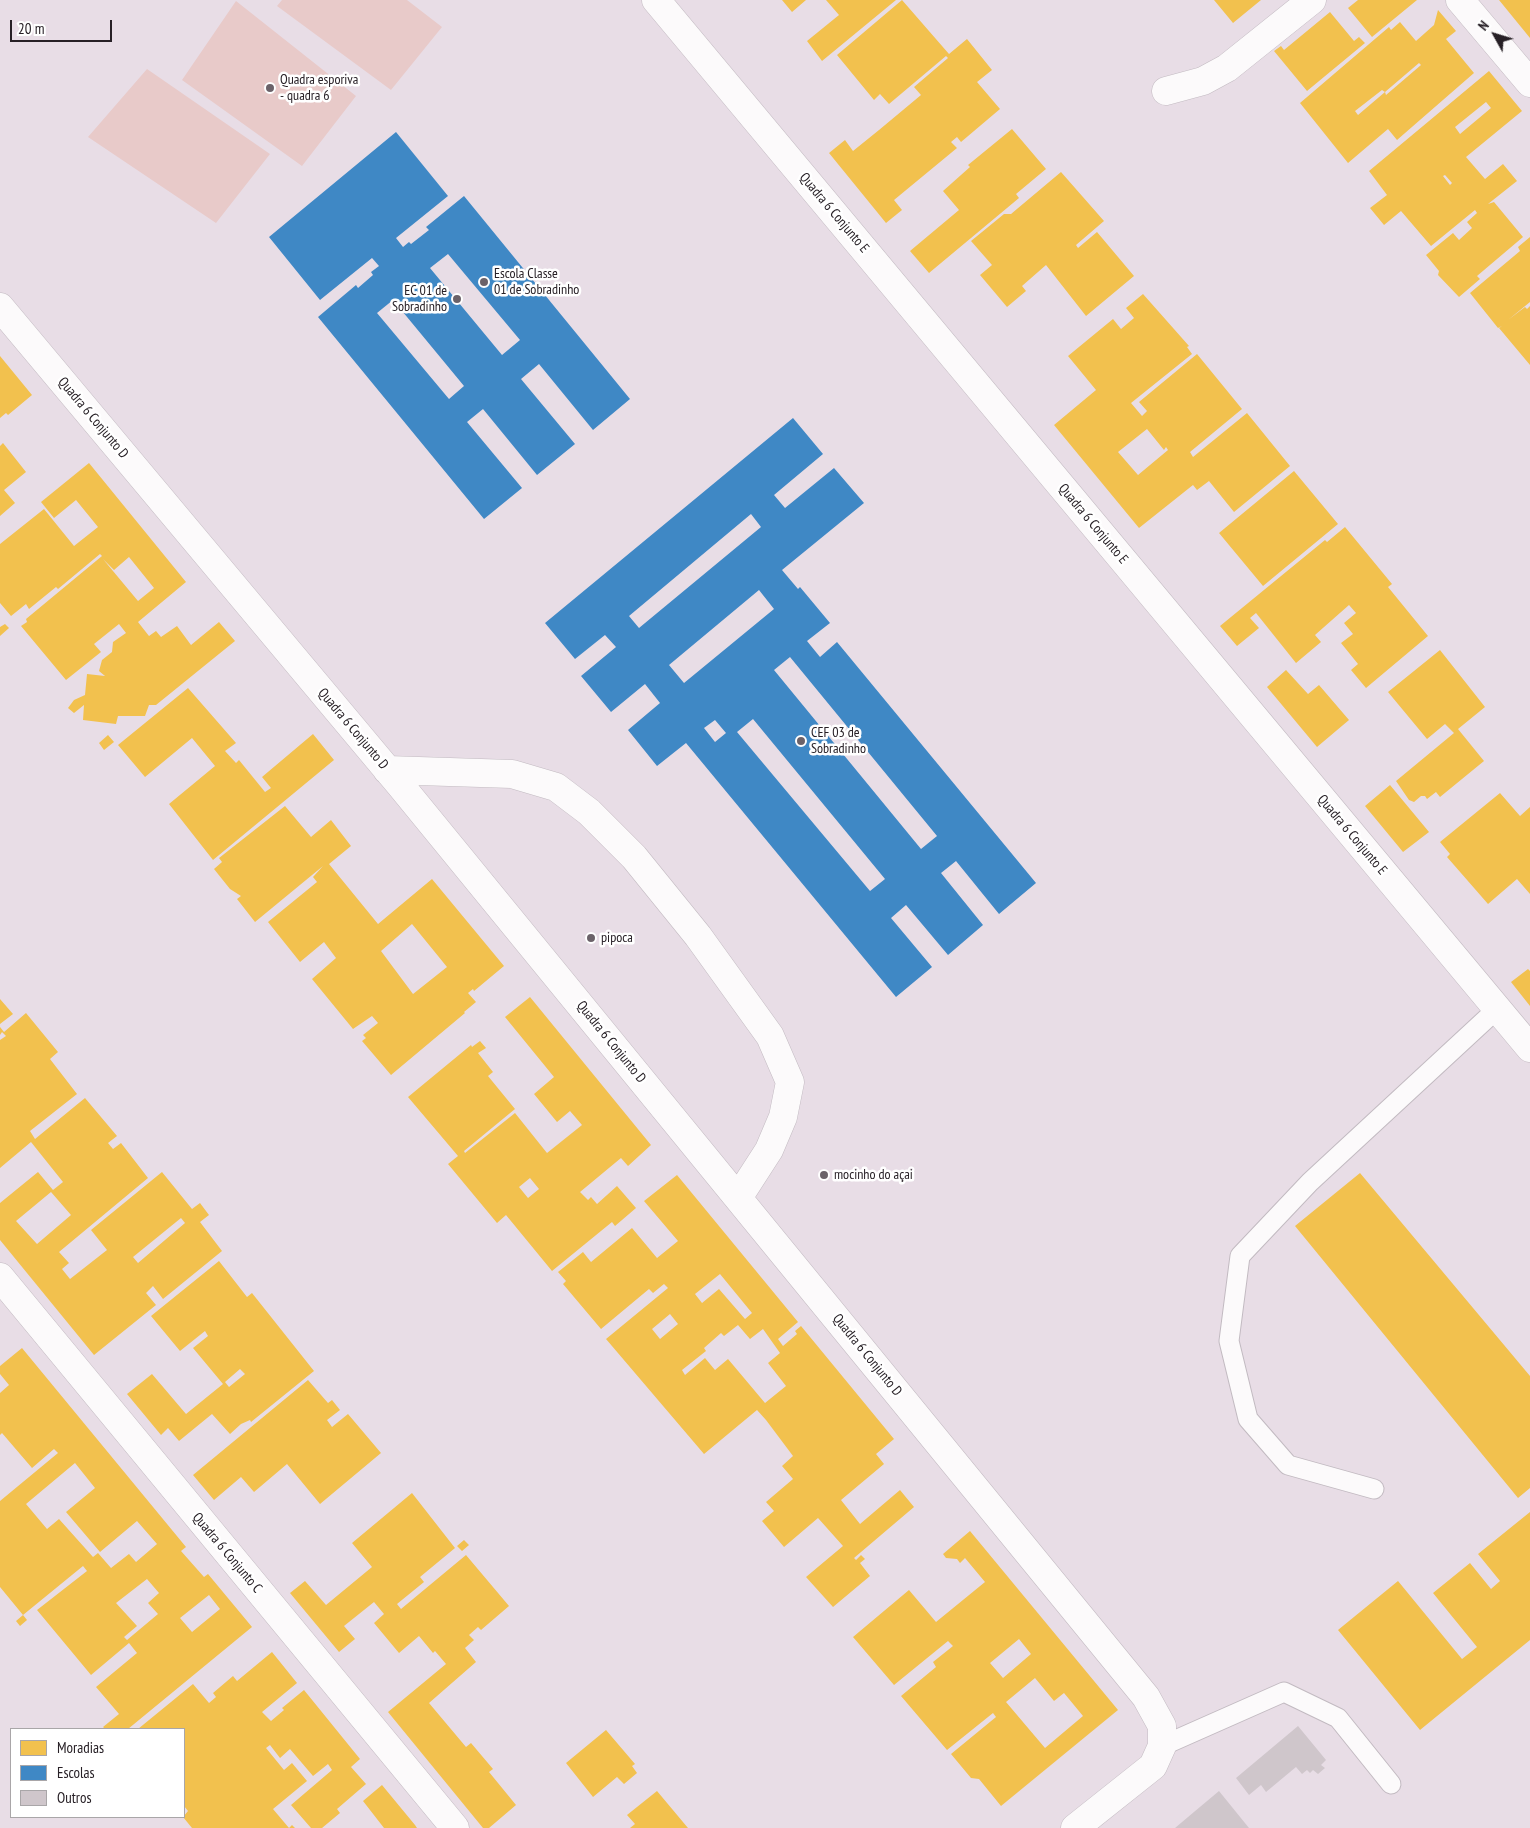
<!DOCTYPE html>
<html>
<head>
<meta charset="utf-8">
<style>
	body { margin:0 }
	#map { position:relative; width:1530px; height:1828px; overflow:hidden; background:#e8dde6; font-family:"PT Sans Narrow",sans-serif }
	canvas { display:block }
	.legend { position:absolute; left:10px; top:1728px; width:175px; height:90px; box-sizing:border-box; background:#fff; border:1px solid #a9a6a8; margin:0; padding:6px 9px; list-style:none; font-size:15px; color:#272026 }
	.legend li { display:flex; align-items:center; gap:10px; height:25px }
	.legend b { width:25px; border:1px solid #a9a6a8 }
	.north { position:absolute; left:1470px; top:10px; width:50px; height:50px; -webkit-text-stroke:4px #fff; paint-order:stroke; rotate:309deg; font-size:14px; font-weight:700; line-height:20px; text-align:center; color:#272026 }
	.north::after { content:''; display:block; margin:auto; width:18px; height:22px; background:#272026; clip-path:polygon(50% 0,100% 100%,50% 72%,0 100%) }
	.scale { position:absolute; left:10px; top:20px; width:102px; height:22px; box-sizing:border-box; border:2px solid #272026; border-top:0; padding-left:6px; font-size:15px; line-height:18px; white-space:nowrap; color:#272026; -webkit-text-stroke:4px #fff; paint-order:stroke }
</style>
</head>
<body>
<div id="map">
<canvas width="1530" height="1828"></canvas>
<ul class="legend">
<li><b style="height:14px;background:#f2c14e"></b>Moradias</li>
<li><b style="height:14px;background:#3f88c5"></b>Escolas</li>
<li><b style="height:14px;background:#cfc6cb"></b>Outros</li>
</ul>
<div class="north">N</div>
<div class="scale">20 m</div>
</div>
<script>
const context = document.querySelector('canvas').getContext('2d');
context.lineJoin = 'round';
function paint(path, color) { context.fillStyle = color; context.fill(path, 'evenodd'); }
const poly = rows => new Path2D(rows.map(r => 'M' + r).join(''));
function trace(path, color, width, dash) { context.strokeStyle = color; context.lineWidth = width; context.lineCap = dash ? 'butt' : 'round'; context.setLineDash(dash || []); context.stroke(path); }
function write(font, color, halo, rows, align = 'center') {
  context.font = font + ' "PT Sans Narrow",sans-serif'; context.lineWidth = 5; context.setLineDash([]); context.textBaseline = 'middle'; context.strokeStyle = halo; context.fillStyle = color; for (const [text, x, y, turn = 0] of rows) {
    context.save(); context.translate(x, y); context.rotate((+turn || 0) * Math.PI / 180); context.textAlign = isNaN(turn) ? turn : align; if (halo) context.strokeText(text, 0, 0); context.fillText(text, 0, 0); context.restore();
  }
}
paint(poly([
	[282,0,407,0,442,27,391,90,277,6],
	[236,1,356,96,302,166,182,80],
	[147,69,270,154,216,223,88,137]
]), '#e8cac9');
paint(poly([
	[782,0,806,0,792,12],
	[826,0,896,0,822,61,807,41,839,15],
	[902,0,949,54,967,39,992,70,977,82,1000,109,961,142,957,137,951,142,957,148,894,200,902,210,886,223,829,153,845,140,853,151,879,130,921,95,914,87,948,58,946,56,889,104,880,94,874,100,837,55],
	[1214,0,1261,0,1233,23],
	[1358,0,1417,0,1372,37,1348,8],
	[1499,0,1530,0,1530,38],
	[1438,10,1456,31,1446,39,1474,73,1397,140,1388,129,1348,163,1300,103,1389,27,1391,30,1400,22,1416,41,1434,25],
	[1419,63,1421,65,1386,95,1385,92,1358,115,1355,111,1382,90,1385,92],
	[1330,12,1354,41,1359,37,1365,43,1307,91,1274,51,1281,46,1284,50],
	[1489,71,1522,111,1466,157,1485,179,1503,164,1517,181,1488,204,1494,202,1523,237,1477,276,1480,279,1459,297,1438,275,1439,271,1426,255,1453,233,1459,240,1472,228,1467,222,1477,213,1475,210,1431,246,1401,211,1384,225,1370,208,1387,195,1369,171],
	[1486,102,1491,108,1460,134,1455,127],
	[1445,175,1452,183,1450,185,1443,176],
	[1012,129,1046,169,1016,194,1019,198,929,273,910,251,959,210,943,191,970,167,968,165],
	[1061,172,1104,221,1076,245,1078,248,1097,232,1134,276,1086,316,1046,265,1022,286,1026,291,1007,307,980,275,992,265,971,241,1004,214,1011,214],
	[1530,237,1530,302,1508,320,1525,307,1527,309,1530,306,1530,365,1499,328,1502,326,1498,328,1470,293,1520,251,1518,247],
	[1143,294,1189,346,1187,347,1192,354,1131,403,1142,416,1147,411,1139,402,1197,354,1242,409,1190,452,1193,457,1247,413,1290,466,1234,512,1209,481,1197,490,1193,485,1139,528,1054,425,1096,390,1068,356,1113,319,1121,329,1134,318,1126,308],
	[1147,429,1164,450,1166,447,1168,450,1138,475,1118,452],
	[0,356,32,395,8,415,6,413,0,418],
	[3,443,26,472,4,490,15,503,0,516,0,446],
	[89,463,186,582,138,622,149,636,156,631,161,637,177,626,191,645,219,622,235,641,156,705,149,705,145,716,118,716,116,724,83,720,84,705,74,713,68,708,74,700,85,695,87,674,105,676,99,671,102,660,112,652,113,642,126,633,119,624,94,644,101,652,66,680,21,626,27,622,26,619,102,556,100,554,58,589,56,587,29,609,26,604,11,616,0,603,0,544,44,509,74,546,98,527,76,500,54,518,41,502],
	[129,557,154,588,138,601,103,559,114,570],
	[1294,471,1338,524,1263,586,1219,533],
	[1345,527,1392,584,1388,587,1428,636,1366,688,1351,670,1358,664,1341,643,1353,634,1344,623,1356,613,1349,605,1315,635,1321,642,1296,663,1256,613,1250,618,1259,628,1237,646,1220,626,1325,540,1327,542],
	[5,624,9,628,0,636,0,627],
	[1440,650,1485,707,1458,729,1484,761,1440,797,1436,792,1427,799,1425,796,1421,796,1414,802,1409,800,1396,781,1454,733,1445,724,1427,739,1388,692],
	[1286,670,1308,694,1319,685,1349,720,1317,747,1267,687],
	[188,688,236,743,225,751,236,763,239,760,265,792,271,788,262,777,313,734,334,760,213,860,169,804,215,766,192,738,145,777,118,745],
	[108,735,114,742,104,750,99,743],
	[1390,785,1429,832,1403,852,1365,806],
	[1500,793,1520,816,1530,807,1530,894,1517,879,1488,904,1447,857,1450,854,1440,842],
	[285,806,311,837,331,820,351,846,329,864,378,924,432,879,504,966,474,991,473,989,468,993,476,1002,464,1012,465,1013,391,1075,362,1041,366,1038,363,1035,378,1023,372,1016,353,1029,312,979,336,958,324,942,300,962,268,922,317,882,313,877,323,866,255,922,237,899,241,896,230,889,214,869,222,862,219,858],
	[412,924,447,967,413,994,381,951],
	[1528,969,1530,971,1530,1006,1511,982],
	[530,997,651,1145,628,1166,621,1158,580,1192,588,1200,591,1197,597,1204,617,1186,636,1208,615,1226,612,1222,552,1271,506,1215,497,1223,448,1164,458,1156,408,1097,471,1045,472,1047,480,1041,486,1048,478,1053,493,1072,488,1076,515,1109,464,1151,465,1153,515,1113,547,1153,582,1125,570,1111,557,1122,534,1094,554,1077,505,1017],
	[530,1178,539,1189,528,1198,519,1187],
	[0,999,13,1014,0,1024],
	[26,1013,58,1052,50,1059,77,1094,30,1131,35,1139,85,1098,117,1136,108,1143,113,1149,121,1143,148,1178,59,1252,69,1263,62,1269,70,1279,107,1250,91,1230,162,1172,192,1209,200,1203,209,1215,200,1222,222,1251,163,1299,153,1286,146,1293,156,1305,94,1355,0,1240,0,1203,38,1172,53,1190,63,1182,31,1142,0,1168,0,1040,6,1036,2,1032,0,1035,0,1027,4,1032],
	[51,1192,71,1215,37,1244,16,1221],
	[181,1218,185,1223,138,1263,133,1257],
	[1360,1173,1530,1376,1530,1488,1518,1498,1295,1226],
	[677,1175,798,1322,778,1339,783,1346,797,1334,795,1331,801,1326,894,1439,876,1454,884,1464,841,1500,860,1524,900,1490,914,1507,854,1558,856,1560,861,1555,865,1559,860,1563,870,1576,833,1607,806,1577,843,1546,818,1518,784,1547,762,1521,774,1511,766,1502,793,1479,782,1466,793,1456,766,1420,757,1410,704,1454,606,1339,668,1288,664,1284,653,1293,649,1289,601,1329,563,1284,566,1281,558,1272,583,1252,591,1262,632,1228,657,1258,678,1241,644,1201],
	[720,1274,752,1313,745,1319,719,1289,702,1303,695,1294],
	[670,1314,678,1324,660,1339,652,1329],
	[738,1325,750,1339,763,1329,780,1353,768,1363,786,1386,765,1403,728,1359,715,1370,705,1358,685,1375,682,1370,706,1351,704,1348,721,1333,724,1336],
	[219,1261,247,1297,252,1293,314,1371,251,1422,250,1420,241,1424,230,1434,212,1414,179,1441,168,1428,161,1435,127,1394,152,1374,186,1414,223,1384,193,1348,208,1336,205,1331,180,1351,151,1316],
	[240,1369,245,1374,229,1387,225,1382],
	[22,1348,186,1547,181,1551,204,1577,208,1574,252,1627,128,1729,105,1729,103,1727,119,1714,96,1687,137,1653,129,1643,91,1675,37,1610,87,1571,83,1566,23,1615,0,1587,0,1501,58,1453,54,1449,32,1468,2,1433,0,1435,0,1393,9,1385,0,1374,0,1366],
	[75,1463,95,1488,66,1512,100,1552,137,1521,157,1544,136,1562,129,1554,111,1568,98,1553,93,1557,59,1519,47,1529,26,1504],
	[147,1579,159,1593,148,1603,158,1614,127,1640,124,1637,137,1626,116,1603],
	[209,1595,220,1609,192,1632,180,1618],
	[308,1380,328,1403,332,1400,340,1410,327,1420,332,1427,348,1414,381,1453,320,1504,287,1464,254,1492,241,1477,214,1500,193,1475],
	[412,1493,455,1548,420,1577,424,1582,397,1604,401,1609,466,1555,509,1606,481,1630,478,1627,469,1635,474,1640,465,1648,476,1662,429,1703,466,1747,471,1743,493,1769,489,1772,516,1805,489,1828,483,1828,388,1712,446,1664,435,1651,433,1653,419,1636,399,1653,374,1623,384,1614,374,1602,344,1626,355,1639,339,1652,290,1593,305,1581,326,1605,372,1567,352,1543],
	[1530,1512,1530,1640,1420,1730,1338,1630,1398,1581,1462,1659,1477,1647,1433,1593,1470,1563,1491,1589,1500,1581,1478,1554],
	[970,1531,1118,1710,1001,1806,979,1779,971,1778,951,1754,996,1717,993,1713,947,1750,901,1696,936,1667,933,1662,953,1646,948,1641,894,1685,853,1637,909,1590,936,1622,985,1582,965,1558,960,1563,957,1559,946,1558,943,1554],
	[1019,1639,1031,1654,1003,1678,990,1663],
	[1035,1678,1054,1701,1064,1693,1083,1716,1045,1748,1006,1702],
	[464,1540,469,1545,462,1551,457,1546],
	[23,1615,27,1620,20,1626,16,1621],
	[272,1652,297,1683,262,1712,271,1721,284,1710,282,1708,304,1690,360,1759,351,1767,366,1784,337,1809,340,1813,322,1828,311,1828,291,1805,332,1770,328,1764,313,1776,290,1749,280,1758,270,1745,266,1748,284,1770,292,1763,307,1781,273,1809,289,1828,292,1825,295,1828,192,1828,183,1817,188,1811,184,1806,184,1729,138,1729,193,1684,209,1703,216,1697,213,1693,233,1676,237,1681],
	[606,1730,635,1764,632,1766,637,1773,624,1784,617,1777,593,1797,566,1763],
	[382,1785,415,1825,417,1828,384,1828,363,1801],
	[657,1791,688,1828,630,1828,635,1824,627,1815]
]), '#f2c14e');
paint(poly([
	[396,132,448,196,396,238,403,247,409,242,411,244,429,230,426,227,464,196,630,399,593,430,539,364,521,379,575,444,537,475,483,409,467,422,522,488,484,519,318,317,356,285,358,288,373,275,371,272,379,266,372,258,320,300,269,237],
	[448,254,520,340,502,355,430,268],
	[393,300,464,386,449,399,377,313],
	[793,418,823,454,774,495,785,508,834,468,864,503,782,570,798,589,800,587,830,623,807,641,820,657,837,642,1036,883,999,914,956,861,941,873,983,925,948,955,906,905,891,918,932,967,896,997,686,743,657,766,628,730,660,703,645,684,611,712,581,676,616,647,605,635,575,659,545,623],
	[751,514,761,527,639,628,629,616],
	[759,590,774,609,684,683,669,665],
	[790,657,937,836,921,849,774,670],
	[753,719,885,879,870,891,737,732],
	[715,720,726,733,715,742,704,728]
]), '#3f88c5');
paint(poly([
	[1298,1726,1326,1760,1321,1765,1325,1768,1318,1774,1313,1770,1310,1773,1307,1770,1302,1774,1296,1767,1266,1792,1261,1785,1249,1795,1236,1778],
	[1219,1791,1249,1828,1175,1828,1188,1817]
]), '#cfc6cb');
const service = poly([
	[1374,1489,1288,1465,1248,1419,1229,1341,1240,1256,1310,1182,1497,1009],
	[1162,1746,1284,1692,1338,1718,1391,1784]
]);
const minor = poly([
	[656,0,1530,1048],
	[1460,0,1530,83],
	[1166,91,1203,81,1227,68,1312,0],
	[0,307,401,786,1146,1697,1162,1726,1162,1746,1153,1766,1075,1828],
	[387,770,512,774,556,787,589,812,634,857,698,936,770,1036,790,1082,783,1117,769,1150,738,1198],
	[0,1277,455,1828]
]);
trace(service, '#c2bac1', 21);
trace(minor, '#c2bac1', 29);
trace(service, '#fcfafb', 19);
trace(minor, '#fcfafb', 28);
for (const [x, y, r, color] of [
	[270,88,5,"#6b6269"],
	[484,282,5,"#6b6269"],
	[457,299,5,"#6b6269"],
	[801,741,5,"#6b6269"],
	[591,938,5,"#6b6269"],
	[824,1175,5,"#6b6269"]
]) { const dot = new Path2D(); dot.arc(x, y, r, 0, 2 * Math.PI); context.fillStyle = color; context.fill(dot); trace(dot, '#fff', 2); }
write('14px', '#272026', '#fff', [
	["Quadra esporiva",280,80],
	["- quadra 6",280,96],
	["Escola Classe",494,274],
	["01 de Sobradinho",494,290],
	["EC 01 de",447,291,"right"],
	["Sobradinho",447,307,"right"],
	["CEF 03 de",811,733],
	["Sobradinho",811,749],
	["pipoca",601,938],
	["mocinho do açai",834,1175]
], 'left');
write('14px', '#272026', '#fff', [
	["Quadra 6 Conjunto E",834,213,50],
	["Quadra 6 Conjunto D",93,418,50],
	["Quadra 6 Conjunto E",1093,524,50],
	["Quadra 6 Conjunto D",353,729,50],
	["Quadra 6 Conjunto E",1352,835,50],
	["Quadra 6 Conjunto D",611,1042,51],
	["Quadra 6 Conjunto D",867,1355,51],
	["Quadra 6 Conjunto C",227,1553,50]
]);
</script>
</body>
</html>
